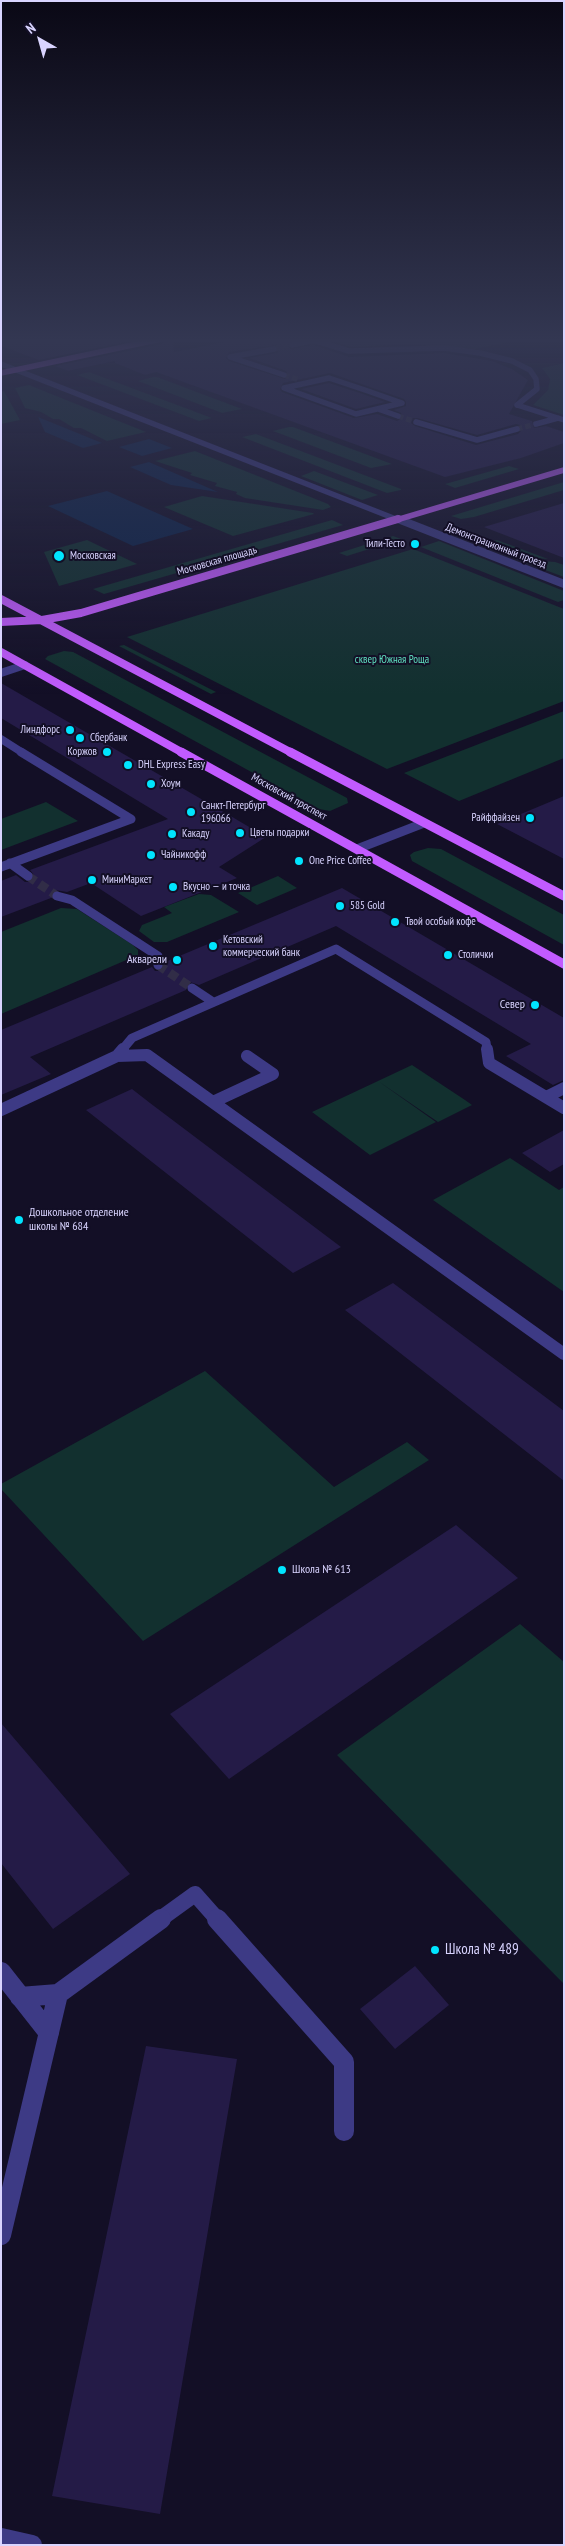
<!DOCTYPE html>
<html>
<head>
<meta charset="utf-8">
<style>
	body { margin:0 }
	#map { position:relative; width:565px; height:2546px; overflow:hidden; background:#130f26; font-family:"PT Sans Narrow",sans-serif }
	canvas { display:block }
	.frame { position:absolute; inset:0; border:2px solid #d9d4ff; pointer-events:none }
	.north { position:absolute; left:15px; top:15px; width:50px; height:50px; -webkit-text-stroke:4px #130f26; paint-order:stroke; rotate:322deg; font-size:14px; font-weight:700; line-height:20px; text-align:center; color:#d9d4ff }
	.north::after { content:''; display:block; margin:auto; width:18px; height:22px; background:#d9d4ff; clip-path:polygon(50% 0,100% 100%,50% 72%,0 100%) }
</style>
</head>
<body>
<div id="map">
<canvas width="565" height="2546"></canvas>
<div class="frame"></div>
<div class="north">N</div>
</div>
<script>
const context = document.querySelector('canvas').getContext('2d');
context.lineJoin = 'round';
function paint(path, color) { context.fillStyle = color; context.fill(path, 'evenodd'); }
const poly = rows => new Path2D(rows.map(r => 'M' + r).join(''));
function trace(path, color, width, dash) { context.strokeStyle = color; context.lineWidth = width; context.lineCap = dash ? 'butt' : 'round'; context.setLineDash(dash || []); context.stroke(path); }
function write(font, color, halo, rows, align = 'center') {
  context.font = font + ' "PT Sans Narrow",sans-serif'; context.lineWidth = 4; context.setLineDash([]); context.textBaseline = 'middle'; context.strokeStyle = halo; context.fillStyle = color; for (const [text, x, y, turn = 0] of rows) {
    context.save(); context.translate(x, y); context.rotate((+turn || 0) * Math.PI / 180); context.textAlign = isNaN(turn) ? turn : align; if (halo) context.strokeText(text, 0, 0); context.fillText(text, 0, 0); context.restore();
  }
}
paint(poly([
	[326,339,521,339,475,349,408,344,351,347],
	[564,363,564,415,533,405,548,390,550,379,542,368],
	[89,372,212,418,199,421,77,375],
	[153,377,157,377,242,409,222,413,138,381],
	[29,385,146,432,107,441,81,428,74,428,59,419,53,419,41,412,25,408,15,388],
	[4,391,20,420,1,424,1,392],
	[289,427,293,427,392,464,371,468,273,431],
	[256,434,401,489,401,490,387,493,242,437],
	[195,451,328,504,331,507,323,510,245,498,236,494,237,492,215,486,217,483,190,475,192,473,155,461],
	[509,466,519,469,455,488,445,484],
	[314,471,378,495,362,500,301,476],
	[564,482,564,490,474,517,461,519,451,516],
	[202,496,313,513,314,514,233,536,164,507],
	[332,520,343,525,104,594,93,589],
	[393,536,401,539,347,556,339,553],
	[87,540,137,564,59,586,44,552],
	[497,540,548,559,510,556,481,545],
	[439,541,564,591,564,600,558,602,421,547],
	[413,549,564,609,564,701,387,769,127,637],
	[516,559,555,562,564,565,564,577],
	[124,645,216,692,211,694,119,646],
	[64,651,73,652,347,798,348,803,330,811,319,809,45,659,48,656],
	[564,711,564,758,459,801,404,773],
	[46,802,78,821,1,850,1,819],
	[428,848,441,849,564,915,564,945,412,861,410,855,414,852],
	[278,876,297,888,257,905,238,893],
	[199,894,211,895,239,912,167,942,154,942,139,931,142,925,172,913,164,907],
	[61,908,77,909,133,945,138,950,138,955,1,1014,1,932],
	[412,1065,465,1100,472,1105,438,1122,378,1081],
	[378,1081,436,1122,370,1155,312,1112],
	[510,1158,559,1190,564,1187,564,1292,433,1200],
	[205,1371,334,1487,407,1442,429,1460,143,1641,1,1489,1,1484],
	[520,1624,564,1662,564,1984,337,1755]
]), '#12302f');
paint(poly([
	[38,417,102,443,83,448,45,432],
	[149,439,172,448,142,456,119,447],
	[149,462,218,492,171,485,130,467],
	[107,491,193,529,133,546,48,506]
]), '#0c2248');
paint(poly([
	[1,339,140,339,39,360,1,346],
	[166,339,173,339,174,352,241,339,296,339,288,343,290,349,314,345,349,357,444,353,492,361,512,369,528,380,509,414,532,421,534,428,546,426,564,432,564,443,521,458,445,477,156,372,145,375,115,363,115,361,68,371,55,366,162,344],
	[276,345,279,349,277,353,249,358,286,371,289,376,285,379,229,361,226,358,229,352],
	[330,373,404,399,406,402,406,406,394,410,401,413,402,418,397,421,377,414,354,418,282,392,280,389,283,383],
	[413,418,417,418,477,435,516,424,520,425,522,430,518,434,476,445,415,426,411,423],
	[329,383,363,394,385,402,356,409,301,389],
	[564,503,564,558,484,527],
	[1,683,234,818,266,837,219,867,237,878,141,916,91,883,67,892,55,890,51,898,1,917,1,881,16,875,25,882,30,882,35,876,30,870,168,819,1,718],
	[564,796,564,859,497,824],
	[342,888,564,1018,564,1080,553,1085,506,1056,531,1044,336,926,199,985,190,982,186,985,186,990,30,1057,51,1074,1,1095,1,1030,152,967,155,971,161,971,165,962],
	[132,1089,150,1103,341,1247,293,1273,86,1110],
	[564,1130,564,1164,550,1172,522,1153],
	[393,1283,564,1411,564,1481,345,1310],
	[456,1525,518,1578,229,1779,170,1714],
	[1,1723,130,1874,53,1929,1,1863],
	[415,1966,449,2005,395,2049,360,2009],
	[146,2046,237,2059,160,2514,52,2496]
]), '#241b47');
trace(poly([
	[274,349,292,345],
	[284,375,300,380],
	[398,416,416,422],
	[517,429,536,424]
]), '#312d47', 5.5, [5.5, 3]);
trace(poly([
	[28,876,57,896],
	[158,965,192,988]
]), '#312d47', 9, [9, 5]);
trace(poly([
	[310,339,349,351,444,348,480,353,512,361,530,370,536,379,537,389,517,405],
	[292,345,315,340],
	[274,349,230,357,284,375],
	[1,364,401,521],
	[329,378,365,390,402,403,356,414,284,388,329,378],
	[517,405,564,420],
	[378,409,398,416],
	[416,422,477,440,517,429],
	[536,424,558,418]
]), '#3d3a85', 5.5);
trace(poly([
	[398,519,564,584],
	[1,673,25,665],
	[1,739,23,753]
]), '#3d3a85', 8);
trace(poly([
	[357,849,424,823],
	[10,863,28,876],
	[1,867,131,819,21,752],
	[57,896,72,900,158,956,158,965],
	[192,988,213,1002],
	[122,1050,132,1038,336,949,486,1042,487,1050]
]), '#3d3a85', 9);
trace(poly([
	[487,1049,489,1063,564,1108],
	[117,1056,123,1049],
	[546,1097,564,1088],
	[213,1102,273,1074,247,1056],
	[1,1110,117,1056,147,1055,564,1354]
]), '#3d3a85', 12);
trace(poly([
	[159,1920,195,1894,218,1920]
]), '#3d3a85', 16);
trace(poly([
	[217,1919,344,2062,344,2131],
	[1,1972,49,2033],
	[20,1997,58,1994,161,1919],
	[1,2235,58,1994],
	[1,2538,32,2545]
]), '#3d3a85', 20);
trace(poly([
	[1,373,161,339],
	[393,521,564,470]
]), '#c25bff', 5.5);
trace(poly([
	[1,599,292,753],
	[1,622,42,620,81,613,398,519],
	[1,652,183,753]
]), '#c25bff', 8);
trace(poly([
	[181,752,564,964],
	[290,752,564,896]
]), '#c25bff', 9);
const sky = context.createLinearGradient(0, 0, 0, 695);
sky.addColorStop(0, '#0a0815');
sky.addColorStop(0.49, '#333752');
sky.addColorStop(1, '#33375200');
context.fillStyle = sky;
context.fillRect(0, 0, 565, 695);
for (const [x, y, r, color] of [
	[415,544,5,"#00e5ff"],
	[59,556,6,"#00e5ff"],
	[70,730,5,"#00e5ff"],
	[80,738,5,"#00e5ff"],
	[107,752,5,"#00e5ff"],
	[128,765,5,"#00e5ff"],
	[151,784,5,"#00e5ff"],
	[191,812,5,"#00e5ff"],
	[530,818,5,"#00e5ff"],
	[240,833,5,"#00e5ff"],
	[172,834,5,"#00e5ff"],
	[151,855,5,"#00e5ff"],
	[299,861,5,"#00e5ff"],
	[92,880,5,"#00e5ff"],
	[173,887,5,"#00e5ff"],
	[340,906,5,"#00e5ff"],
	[395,922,5,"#00e5ff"],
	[213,946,5,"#00e5ff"],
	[448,955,5,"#00e5ff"],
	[177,960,5,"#00e5ff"],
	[535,1005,5,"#00e5ff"],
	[19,1220,5,"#00e5ff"],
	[282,1570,5,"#00e5ff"],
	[435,1950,5,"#00e5ff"]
]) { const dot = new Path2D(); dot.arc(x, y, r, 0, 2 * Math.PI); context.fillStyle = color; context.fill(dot); trace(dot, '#130f26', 2); }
write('11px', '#d9d4ff', '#130f26', [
	["Тили-Тесто",405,544,"right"],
	["Московская",70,556],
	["Линдфорс",60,730,"right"],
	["Сбербанк",90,738],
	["Коржов",97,752,"right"],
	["DHL Express Easy",138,765],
	["Хоум",161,784],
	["Санкт-Петербург",201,806],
	["196066",201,819],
	["Райффайзен",520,818,"right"],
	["Цветы подарки",250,833],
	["Какаду",182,834],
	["Чайникофф",161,855],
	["One Price Coffee",309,861],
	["МиниМаркет",102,880],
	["Вкусно — и точка",183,887],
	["585 Gold",350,906],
	["Твой особый кофе",405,922],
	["Кетовский",223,940],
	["коммерческий банк",223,953],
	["Столички",458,955]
], 'left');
write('11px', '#d9d4ff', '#130f26', [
	["Демонстрационный проезд",496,546,21],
	["Московская площадь",217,561,-16],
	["Московский проспект",289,797,29]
]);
write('11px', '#5fe0c0', '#130f26', [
	["сквер Южная Роща",392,660]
]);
write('12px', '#d9d4ff', '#130f26', [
	["Акварели",167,960],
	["Север",525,1005],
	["Дошкольное отделение",29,1213,"left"],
	["школы № 684",29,1227,"left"],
	["Школа № 613",292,1570,"left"]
], 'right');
write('15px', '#d9d4ff', '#130f26', [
	["Школа № 489",445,1950]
], 'left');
</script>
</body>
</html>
